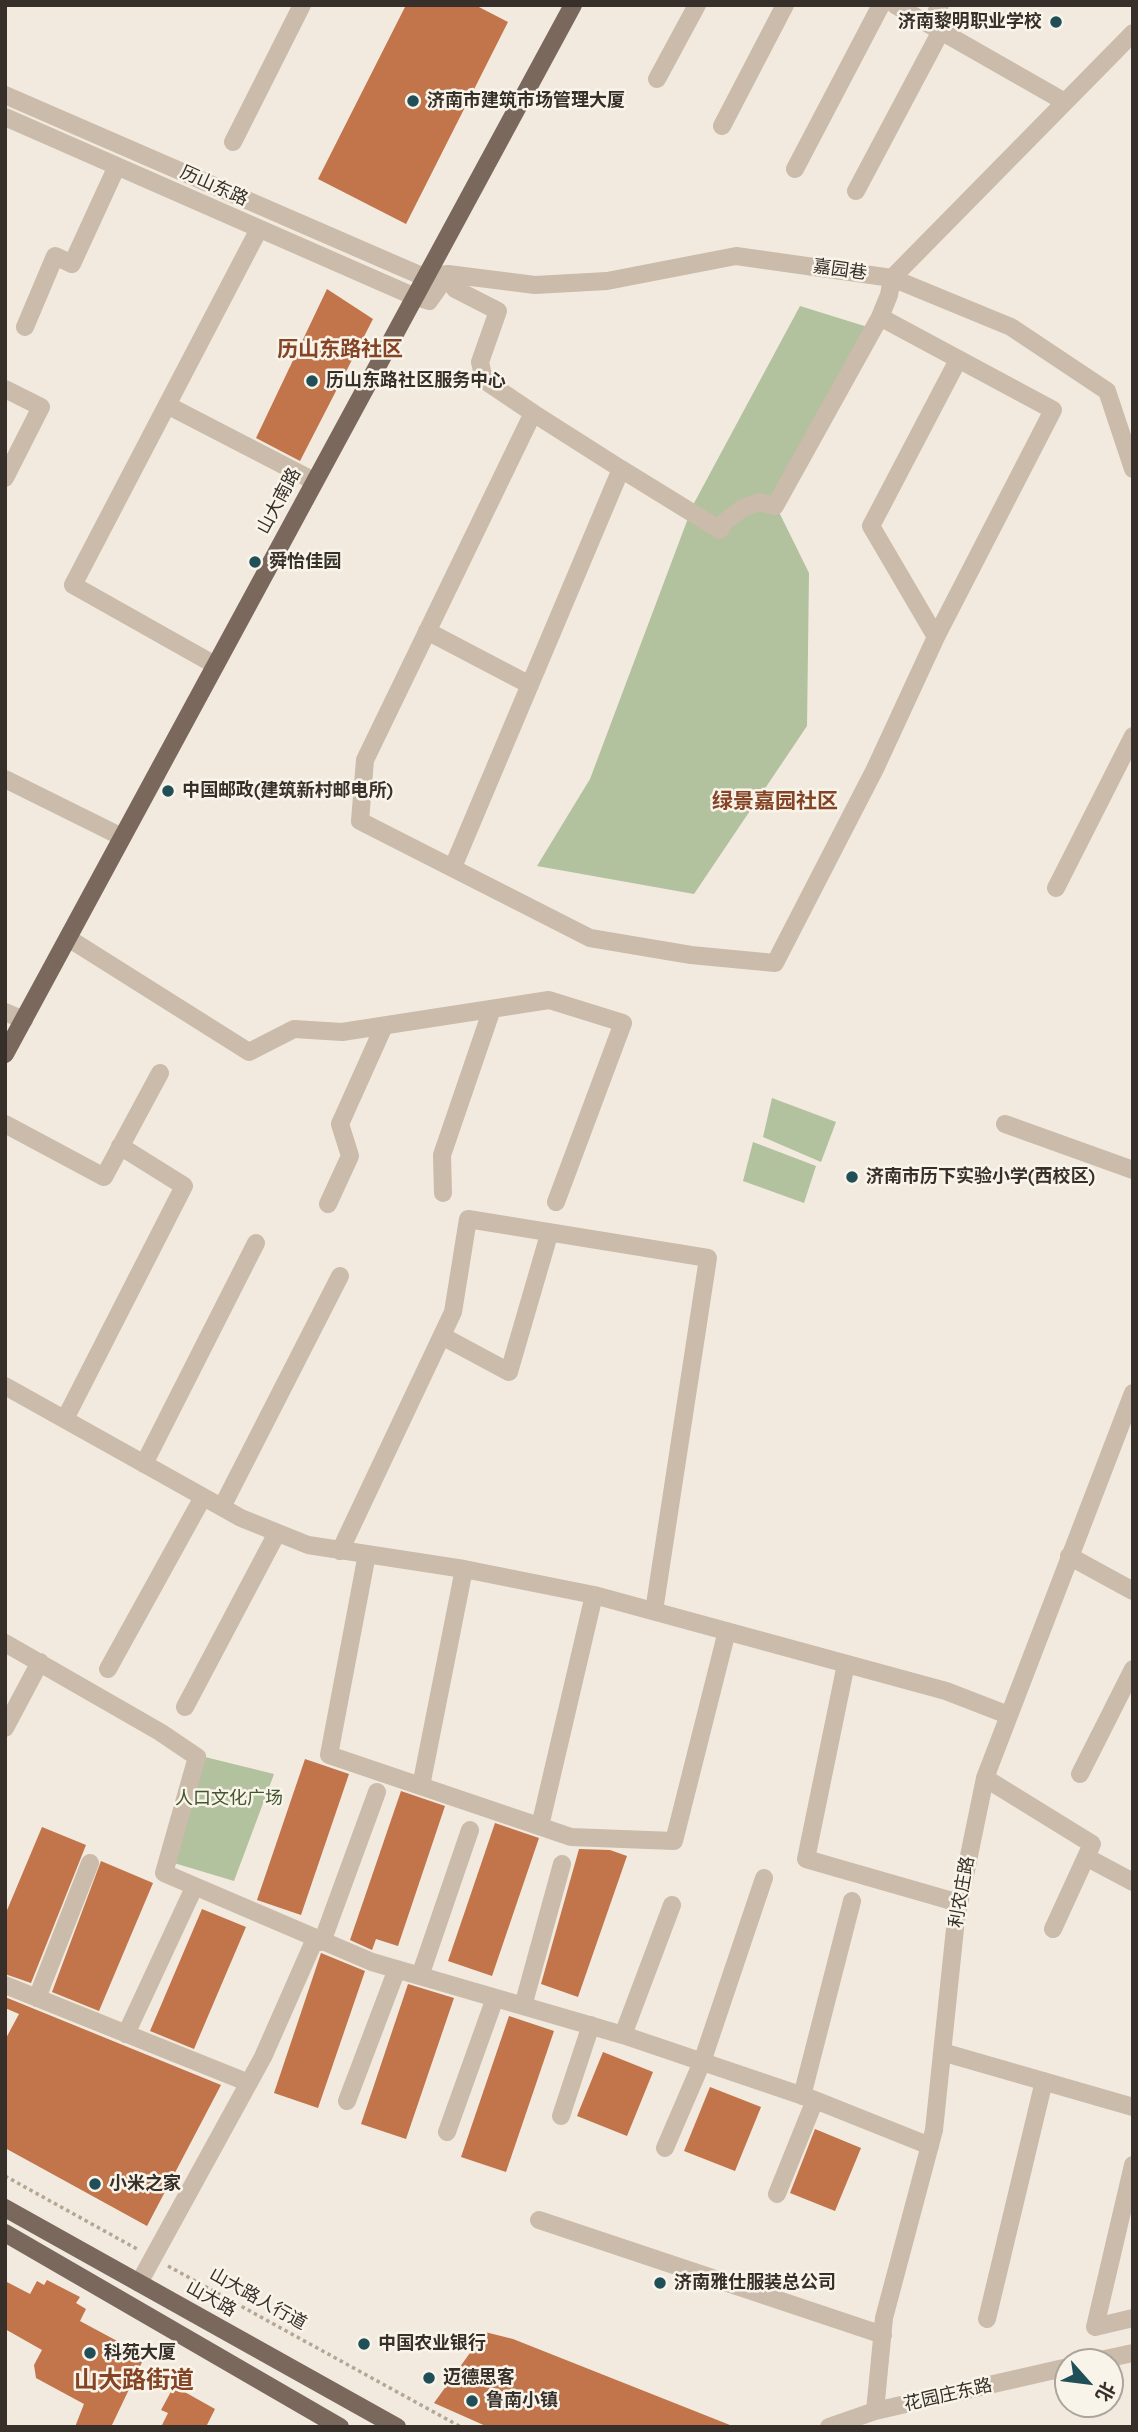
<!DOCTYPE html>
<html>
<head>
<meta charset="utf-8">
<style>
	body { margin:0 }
	#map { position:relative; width:1138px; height:2432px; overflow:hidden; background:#f2eade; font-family:Quicksand,"Noto Sans SC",sans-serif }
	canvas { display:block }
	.frame { position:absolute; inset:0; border:7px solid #372f29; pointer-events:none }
	.north { position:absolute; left:1054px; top:2348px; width:70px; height:70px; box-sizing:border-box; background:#f9f4ea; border:2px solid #aba59d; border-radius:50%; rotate:118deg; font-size:19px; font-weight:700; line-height:28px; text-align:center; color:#372f29 }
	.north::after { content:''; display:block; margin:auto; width:24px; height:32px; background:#204f58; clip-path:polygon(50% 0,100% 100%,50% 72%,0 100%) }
</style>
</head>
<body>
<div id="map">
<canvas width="1138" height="2432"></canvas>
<div class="frame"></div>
<div class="north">北</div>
</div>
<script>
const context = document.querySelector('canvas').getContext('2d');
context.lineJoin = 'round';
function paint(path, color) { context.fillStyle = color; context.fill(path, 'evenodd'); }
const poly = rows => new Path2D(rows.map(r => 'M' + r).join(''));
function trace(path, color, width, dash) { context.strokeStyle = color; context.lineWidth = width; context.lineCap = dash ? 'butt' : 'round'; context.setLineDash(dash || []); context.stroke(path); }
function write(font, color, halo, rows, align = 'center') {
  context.font = font + ' Quicksand,"Noto Sans SC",sans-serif'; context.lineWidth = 5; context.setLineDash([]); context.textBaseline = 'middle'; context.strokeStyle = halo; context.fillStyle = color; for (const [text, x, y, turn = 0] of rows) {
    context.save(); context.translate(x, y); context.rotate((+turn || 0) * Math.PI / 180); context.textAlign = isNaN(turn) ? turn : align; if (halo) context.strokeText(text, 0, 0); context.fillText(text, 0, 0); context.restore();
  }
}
paint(poly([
	[800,306,874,329,777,508,809,573,807,726,694,894,537,866,590,779,693,505],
	[772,1098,836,1122,821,1162,763,1137],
	[753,1142,816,1166,804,1203,743,1181],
	[205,1757,274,1774,234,1881,174,1863]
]), '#b2c19e');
paint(poly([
	[406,5,475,5,508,22,406,224,318,179],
	[327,289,373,319,300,461,256,438],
	[305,1759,349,1774,301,1915,257,1900],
	[401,1791,445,1806,398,1946,376,1939,372,1950,350,1940],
	[495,1823,539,1838,492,1976,448,1961],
	[42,1827,86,1845,31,1983,5,1974,5,1915],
	[579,1849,610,1850,627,1856,578,1997,541,1984],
	[101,1861,153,1883,99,2011,52,1992],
	[202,1909,246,1927,194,2049,150,2031],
	[321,1953,365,1971,318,2108,274,2093],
	[408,1984,454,1998,406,2139,361,2124],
	[5,1997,221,2085,147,2226,5,2148,5,2040,19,2014,5,2008],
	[509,2016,554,2031,506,2172,461,2157],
	[603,2052,653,2072,627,2136,577,2116],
	[710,2087,761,2107,735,2171,684,2151],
	[815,2129,861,2148,835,2211,790,2193],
	[47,2280,80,2297,76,2303,86,2309,80,2321,145,2356,111,2427,75,2427,84,2404,36,2378,34,2365,42,2350,5,2329,5,2281,30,2294,37,2281,44,2285],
	[485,2332,513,2339,735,2427,488,2427,434,2403],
	[174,2386,215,2409,206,2427,161,2427,168,2413,161,2410]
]), '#c2744b');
trace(poly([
	[5,2176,137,2249],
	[168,2266,461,2427]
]), '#b5a694', 3.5, [3.5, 3.5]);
trace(poly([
	[895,5,1065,102],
	[930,25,940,5],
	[657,79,697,5],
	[5,95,424,277,448,274,535,285,607,281,736,256,892,278,1011,327,1107,391,1133,469],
	[5,117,413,296,429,301,448,274],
	[722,126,785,5],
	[233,142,302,5],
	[795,169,881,5],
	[856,191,941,31],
	[448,274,455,289,498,311,480,362,484,380,533,413,365,760,360,821,590,938,691,955,775,963,875,769,936,637,1053,410,880,317,889,295,892,278],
	[892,278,1133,33],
	[25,327,55,256,72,264,117,166],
	[5,389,41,407,5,478],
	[169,406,314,481],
	[621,469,720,530,724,522,743,508,759,502,775,506,880,317],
	[427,631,530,685],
	[936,637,871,526,958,360],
	[215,665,73,585,259,229],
	[5,779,122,837],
	[453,867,621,469,533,413],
	[1056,888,1133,736],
	[68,938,249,1052,294,1029,342,1032,549,1000,623,1023,556,1202],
	[5,1012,24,1020],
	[5,1124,104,1177,160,1073],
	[1005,1124,1133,1170],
	[443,1193,442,1155,492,1009],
	[328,1204,350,1156,340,1124,384,1026],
	[442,1336,509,1372,548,1238],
	[5,1386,241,1518,308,1545,464,1569,594,1595,946,1691,1008,1715],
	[65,1419,184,1186,120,1146],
	[144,1464,256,1243],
	[222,1507,340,1276],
	[340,1551,453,1312,468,1219,708,1258,654,1611],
	[367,1554,329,1755,571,1837,674,1841,727,1631],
	[1069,1556,1133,1591],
	[5,1643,160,1732,197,1757,164,1873,372,1962,623,2035,815,2100,930,2146],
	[846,1664,806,1859,959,1903],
	[108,1669,203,1497],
	[185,1707,277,1533],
	[5,1728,40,1662],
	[1080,1774,1133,1669],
	[985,1778,1092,1844,1053,1929],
	[421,1786,464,1569],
	[540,1826,594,1595],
	[1086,1857,1133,1882],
	[322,1942,377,1792],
	[420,1976,470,1830],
	[5,1985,249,2083],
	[37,1998,90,1863],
	[523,2006,562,1864],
	[126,2034,192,1892],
	[623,2035,672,1905],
	[949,2054,1133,2107],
	[802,2096,852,1901],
	[347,2101,397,1969],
	[561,2116,591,2025],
	[447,2132,495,1998],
	[665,2148,702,2062,764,1878],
	[1133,2165,1095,2327,1133,2318],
	[777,2194,815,2100],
	[539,2220,883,2335],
	[139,2283,263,2057,315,1939],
	[987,2319,1044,2081],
	[1091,2362,1133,2353],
	[875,2411,884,2318,934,2130,956,1919,985,1778,1133,1393],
	[829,2427,875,2411,1068,2367]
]), '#cabbaa', 18);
trace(poly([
	[5,1054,573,5],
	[5,2208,397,2427],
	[5,2233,340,2427]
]), '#79685b', 18);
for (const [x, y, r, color] of [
	[1056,22,7,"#204f58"],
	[413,101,7,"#204f58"],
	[312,381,7,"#204f58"],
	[255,562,7,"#204f58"],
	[168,791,7,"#204f58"],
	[852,1177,7,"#204f58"],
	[95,2184,7,"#204f58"],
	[660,2283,7,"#204f58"],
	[364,2344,7,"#204f58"],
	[90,2353,7,"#204f58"],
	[429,2378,7,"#204f58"],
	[472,2401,7,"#204f58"]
]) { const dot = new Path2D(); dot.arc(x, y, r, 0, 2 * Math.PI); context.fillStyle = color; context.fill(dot); trace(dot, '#f9f4ea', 2.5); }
write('bold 18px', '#372f29', '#f9f4ea', [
	["济南黎明职业学校",1042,22,"right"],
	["济南市建筑市场管理大厦",427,101],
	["历山东路社区服务中心",326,381],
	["舜怡佳园",269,562],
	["中国邮政(建筑新村邮电所)",182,791],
	["济南市历下实验小学(西校区)",866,1177],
	["小米之家",109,2184],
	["济南雅仕服装总公司",674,2283],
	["中国农业银行",378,2344],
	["科苑大厦",104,2353],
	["迈德思客",443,2378],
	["鲁南小镇",486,2401]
], 'left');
write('18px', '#372f29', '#f9f4ea', [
	["历山东路",214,186,24],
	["嘉园巷",840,270,8],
	["山大南路",279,501,-62],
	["利农庄路",962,1892,-80],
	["山大路",211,2299,29],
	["山大路人行道",258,2299,29],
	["花园庄东路",948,2395,-13]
]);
write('18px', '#43552e', '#f9f4ea', [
	["人口文化广场",229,1799]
]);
write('bold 21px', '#844425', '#f9f4ea', [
	["历山东路社区",340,350],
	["绿景嘉园社区",775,802]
]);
write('bold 24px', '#844425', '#f9f4ea', [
	["山大路街道",134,2381]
]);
</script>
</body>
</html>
